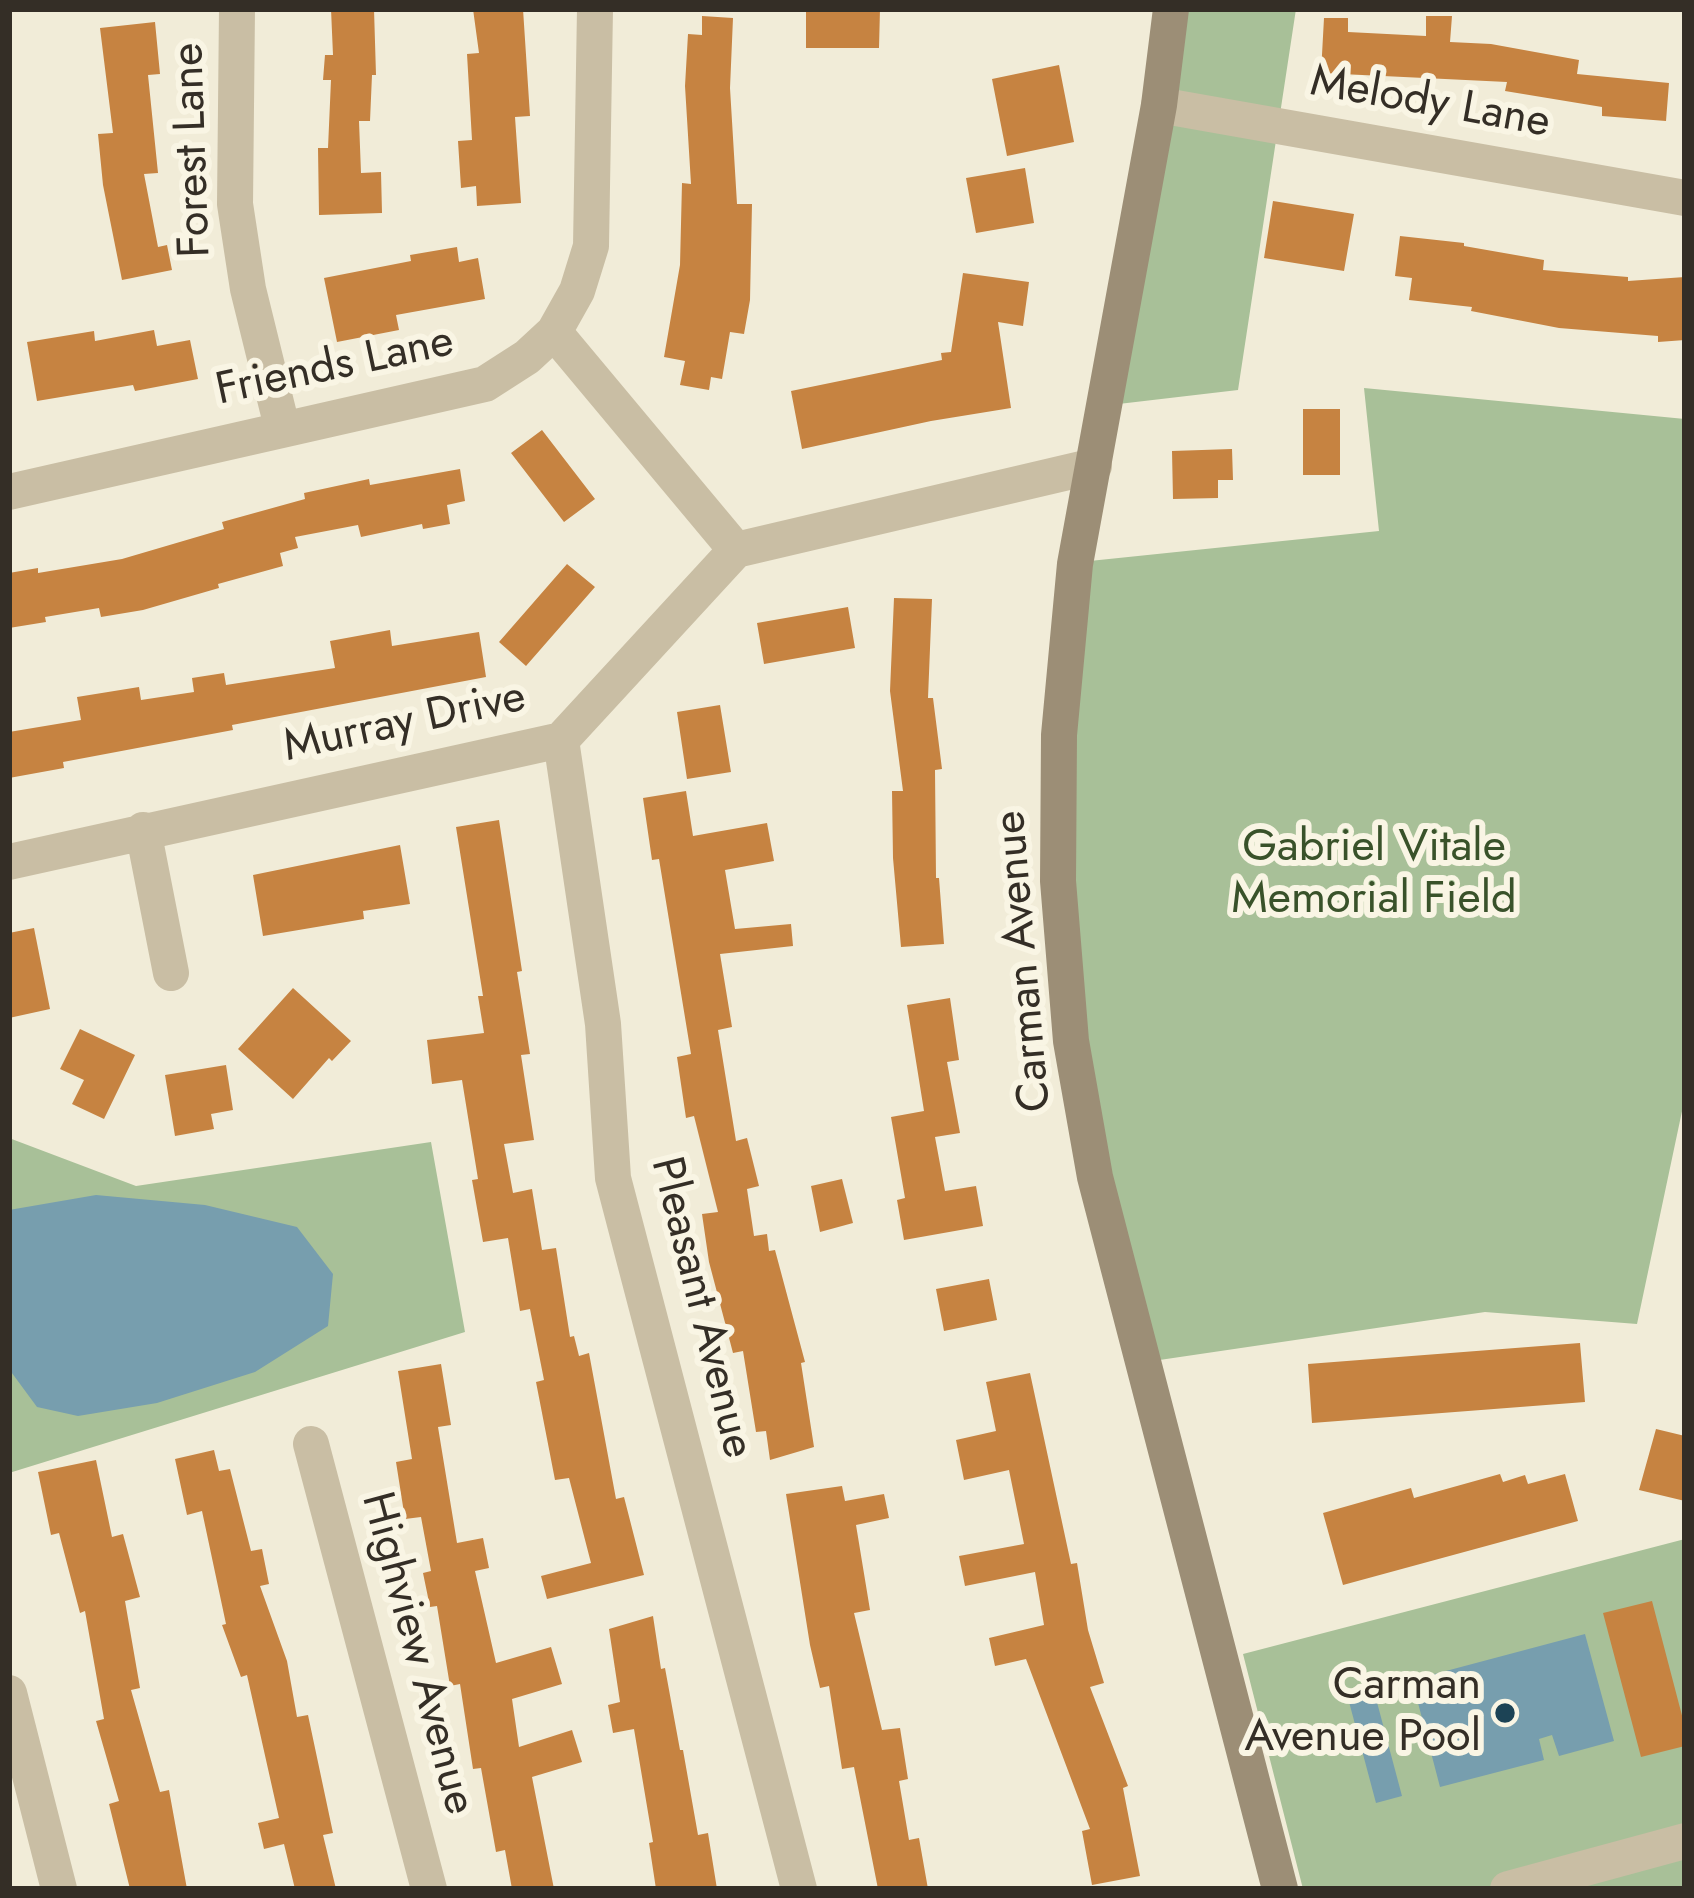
<!DOCTYPE html>
<html>
<head>
<meta charset="utf-8">
<style>
	body { margin:0 }
	#map { position:relative; width:1694px; height:1898px; overflow:hidden; background:#f1ecd8; font-family:Jost,sans-serif }
	canvas { display:block }
	.frame { position:absolute; inset:0; border:12px solid #342e26; pointer-events:none }
</style>
</head>
<body>
<div id="map">
<canvas width="1694" height="1898"></canvas>
<div class="frame"></div>
</div>
<script>
const context = document.querySelector('canvas').getContext('2d');
context.lineJoin = 'round';
function paint(path, color) { context.fillStyle = color; context.fill(path, 'evenodd'); }
const poly = rows => new Path2D(rows.map(r => 'M' + r).join(''));
function trace(path, color, width, dash) { context.strokeStyle = color; context.lineWidth = width; context.lineCap = dash ? 'butt' : 'round'; context.setLineDash(dash || []); context.stroke(path); }
function write(font, color, halo, rows, align = 'center') {
  context.font = font + ' Jost,sans-serif'; context.lineWidth = 12; context.setLineDash([]); context.textBaseline = 'middle'; context.strokeStyle = halo; context.fillStyle = color; for (const [text, x, y, turn = 0] of rows) {
    context.save(); context.translate(x, y); context.rotate((+turn || 0) * Math.PI / 180); context.textAlign = isNaN(turn) ? turn : align; if (halo) context.strokeText(text, 0, 0); context.fillText(text, 0, 0); context.restore();
  }
}
paint(poly([
	[1171,9,1296,9,1238,390,1110,405],
	[1364,388,1685,419,1685,1097,1637,1324,1485,1312,1146,1362,1102,1176,1064,873,1080,562,1379,531],
	[9,1138,136,1186,431,1142,465,1332,9,1473],
	[1685,1539,1685,1889,1303,1889,1243,1654]
]), '#a8c098');
paint(poly([
	[96,1195,205,1205,297,1227,333,1274,328,1326,255,1372,157,1403,78,1416,37,1407,9,1369,9,1210],
	[1585,1634,1614,1741,1559,1756,1552,1735,1539,1739,1544,1760,1440,1787,1412,1680],
	[1374,1691,1402,1796,1376,1803,1348,1698]
]), '#779eae');
paint(poly([
	[331,9,374,9,376,75,372,75,370,121,359,121,361,173,381,172,382,213,319,215,318,148,328,148,331,80,323,80,325,55,333,55],
	[473,9,523,9,530,116,515,117,521,203,477,206,476,186,461,188,458,141,472,140,467,54,479,53],
	[806,9,880,9,879,48,806,48],
	[702,16,733,18,730,88,737,204,752,204,750,300,744,334,730,332,722,379,711,377,709,390,680,385,685,361,664,357,680,265,682,183,691,184,685,86,688,34,702,35],
	[1426,16,1452,16,1450,42,1491,44,1579,60,1577,74,1669,83,1666,121,1602,116,1602,107,1505,91,1507,82,1321,73,1324,18,1348,18,1348,32,1426,36],
	[155,22,160,74,148,75,158,173,144,174,158,247,167,245,172,270,122,280,103,185,98,134,113,133,100,28],
	[1059,65,1074,142,1007,156,992,79],
	[1025,168,1034,223,976,233,966,178],
	[1273,201,1354,214,1344,271,1264,258],
	[1400,236,1464,243,1464,246,1544,260,1543,270,1628,277,1628,281,1685,277,1685,340,1658,342,1658,336,1559,328,1471,311,1472,307,1409,300,1412,278,1395,276],
	[457,247,459,262,478,258,485,299,396,315,399,330,337,342,324,278,411,261,410,255],
	[963,273,1029,282,1023,326,998,322,1011,408,931,421,802,449,791,391,942,360,941,353,951,352],
	[154,330,157,346,190,340,198,379,135,391,133,385,37,401,27,342,94,331,95,341],
	[1303,409,1340,409,1340,475,1303,475],
	[542,430,595,499,564,522,511,453],
	[1232,449,1233,480,1218,480,1218,498,1173,499,1172,451],
	[460,469,465,501,447,505,450,524,423,529,422,524,361,537,358,525,295,537,298,548,280,553,283,566,218,584,219,588,143,610,101,617,99,608,45,617,46,622,9,628,9,573,38,568,38,573,122,559,224,529,222,522,305,499,304,493,369,479,370,485],
	[567,564,595,587,526,666,499,642],
	[894,598,932,599,928,698,933,698,942,769,935,770,936,878,939,878,944,944,901,947,893,858,892,791,903,791,890,691],
	[848,607,855,648,764,664,757,623],
	[390,630,392,646,479,632,486,677,232,725,233,730,63,762,64,768,9,778,9,732,81,720,77,697,139,687,141,700,194,692,192,678,224,673,226,685,335,668,330,641],
	[720,705,731,772,687,779,677,712],
	[686,791,693,836,767,823,774,861,725,870,735,929,791,924,793,946,720,954,732,1027,718,1030,736,1141,747,1138,759,1186,747,1189,754,1236,767,1234,769,1251,775,1250,805,1362,801,1363,814,1447,770,1460,766,1431,756,1432,743,1351,733,1353,709,1262,702,1214,718,1212,694,1116,686,1118,677,1057,691,1054,659,859,652,860,643,798],
	[499,820,522,971,517,972,530,1054,521,1055,534,1140,504,1144,513,1193,532,1189,542,1250,556,1248,570,1337,574,1336,579,1356,589,1353,616,1499,624,1497,644,1575,547,1599,541,1576,591,1563,569,1478,555,1480,536,1382,544,1380,530,1309,520,1311,508,1238,483,1242,472,1180,478,1179,462,1080,432,1084,427,1040,484,1033,478,996,483,996,456,827],
	[400,845,410,904,363,911,364,919,263,936,253,875],
	[34,928,50,1009,9,1018,9,933],
	[293,988,351,1041,332,1061,329,1058,293,1099,238,1049],
	[950,998,959,1060,947,1062,960,1133,935,1137,945,1191,976,1186,983,1226,904,1240,897,1200,905,1198,891,1117,924,1111,907,1005],
	[80,1029,135,1055,104,1119,72,1104,84,1080,60,1069],
	[226,1065,233,1110,211,1114,214,1129,175,1136,165,1075],
	[842,1179,853,1223,820,1232,811,1186],
	[989,1279,997,1320,944,1331,936,1289],
	[1580,1343,1585,1402,1312,1423,1308,1364],
	[441,1364,451,1425,438,1427,457,1543,483,1538,489,1568,475,1571,496,1663,551,1647,562,1684,512,1699,519,1747,572,1730,582,1762,532,1777,554,1889,512,1889,505,1850,496,1852,481,1768,473,1769,460,1684,450,1686,437,1606,430,1607,423,1573,431,1571,421,1517,405,1519,396,1462,412,1459,398,1371],
	[1030,1373,1071,1564,1077,1563,1088,1630,1104,1683,1090,1687,1128,1786,1123,1788,1140,1876,1092,1885,1082,1831,1090,1829,1026,1659,995,1666,989,1638,1044,1625,1035,1572,965,1586,959,1556,1024,1544,1009,1470,964,1480,956,1440,996,1431,986,1382],
	[1656,1429,1685,1436,1685,1501,1639,1490],
	[214,1450,219,1471,230,1469,251,1551,262,1549,269,1584,260,1586,287,1661,297,1717,308,1715,333,1833,323,1835,336,1889,295,1889,284,1844,264,1849,258,1823,279,1818,247,1675,241,1677,222,1625,226,1624,202,1511,187,1515,175,1459],
	[96,1460,112,1537,123,1534,140,1597,125,1601,140,1688,131,1690,160,1792,169,1790,187,1889,130,1889,109,1804,119,1801,96,1721,104,1719,85,1611,80,1613,59,1533,51,1535,38,1472],
	[1500,1474,1503,1482,1525,1475,1528,1484,1565,1474,1578,1521,1343,1585,1323,1513,1411,1488,1414,1498],
	[842,1486,845,1501,884,1494,889,1518,856,1525,870,1610,854,1613,882,1730,900,1728,908,1779,899,1781,909,1840,919,1838,928,1889,878,1889,854,1767,842,1769,829,1686,820,1688,810,1645,786,1494],
	[1652,1601,1685,1727,1685,1746,1641,1757,1603,1613],
	[653,1616,661,1669,665,1668,680,1750,683,1750,698,1835,708,1833,717,1889,656,1889,649,1843,653,1842,634,1729,613,1733,608,1705,620,1702,609,1629]
]), '#c68341');
trace(poly([
	[237,9,235,204,248,289,282,427],
	[1159,105,1685,198],
	[554,332,736,550],
	[9,492,485,384,527,357,554,332,577,291,591,246,595,9],
	[561,740,603,1024,613,1178,799,1889],
	[143,830,171,973],
	[9,862,561,740,736,550,1094,466],
	[311,1444,429,1889],
	[9,1693,59,1889],
	[1508,1889,1685,1841]
]), '#c9bea4', 36);
trace(poly([
	[1171,9,1159,105,1075,564,1059,735,1058,881,1071,1041,1095,1177,1280,1889]
]), '#9c8e76', 36);
for (const [x, y, r, color] of [
	[1505,1713,12,"#1c4355"]
]) { const dot = new Path2D(); dot.arc(x, y, r, 0, 2 * Math.PI); context.fillStyle = color; context.fill(dot); trace(dot, '#f9f5e4', 4.5); }
write('45px', '#342e26', '#f9f5e4', [
	["Melody Lane",1430,104,10],
	["Forest Lane",194,150,-92],
	["Friends Lane",335,368,-12],
	["Murray Drive",405,724,-12],
	["Carman Avenue",1025,961,-95],
	["Pleasant Avenue",700,1308,76],
	["Highview Avenue",416,1654,75]
]);
write('45px', '#39522a', '#f9f5e4', [
	["Gabriel Vitale",1374,849],
	["Memorial Field",1374,901]
]);
write('45px', '#342e26', '#f9f5e4', [
	["Carman",1481,1687],
	["Avenue Pool",1481,1739]
], 'right');
</script>
</body>
</html>
